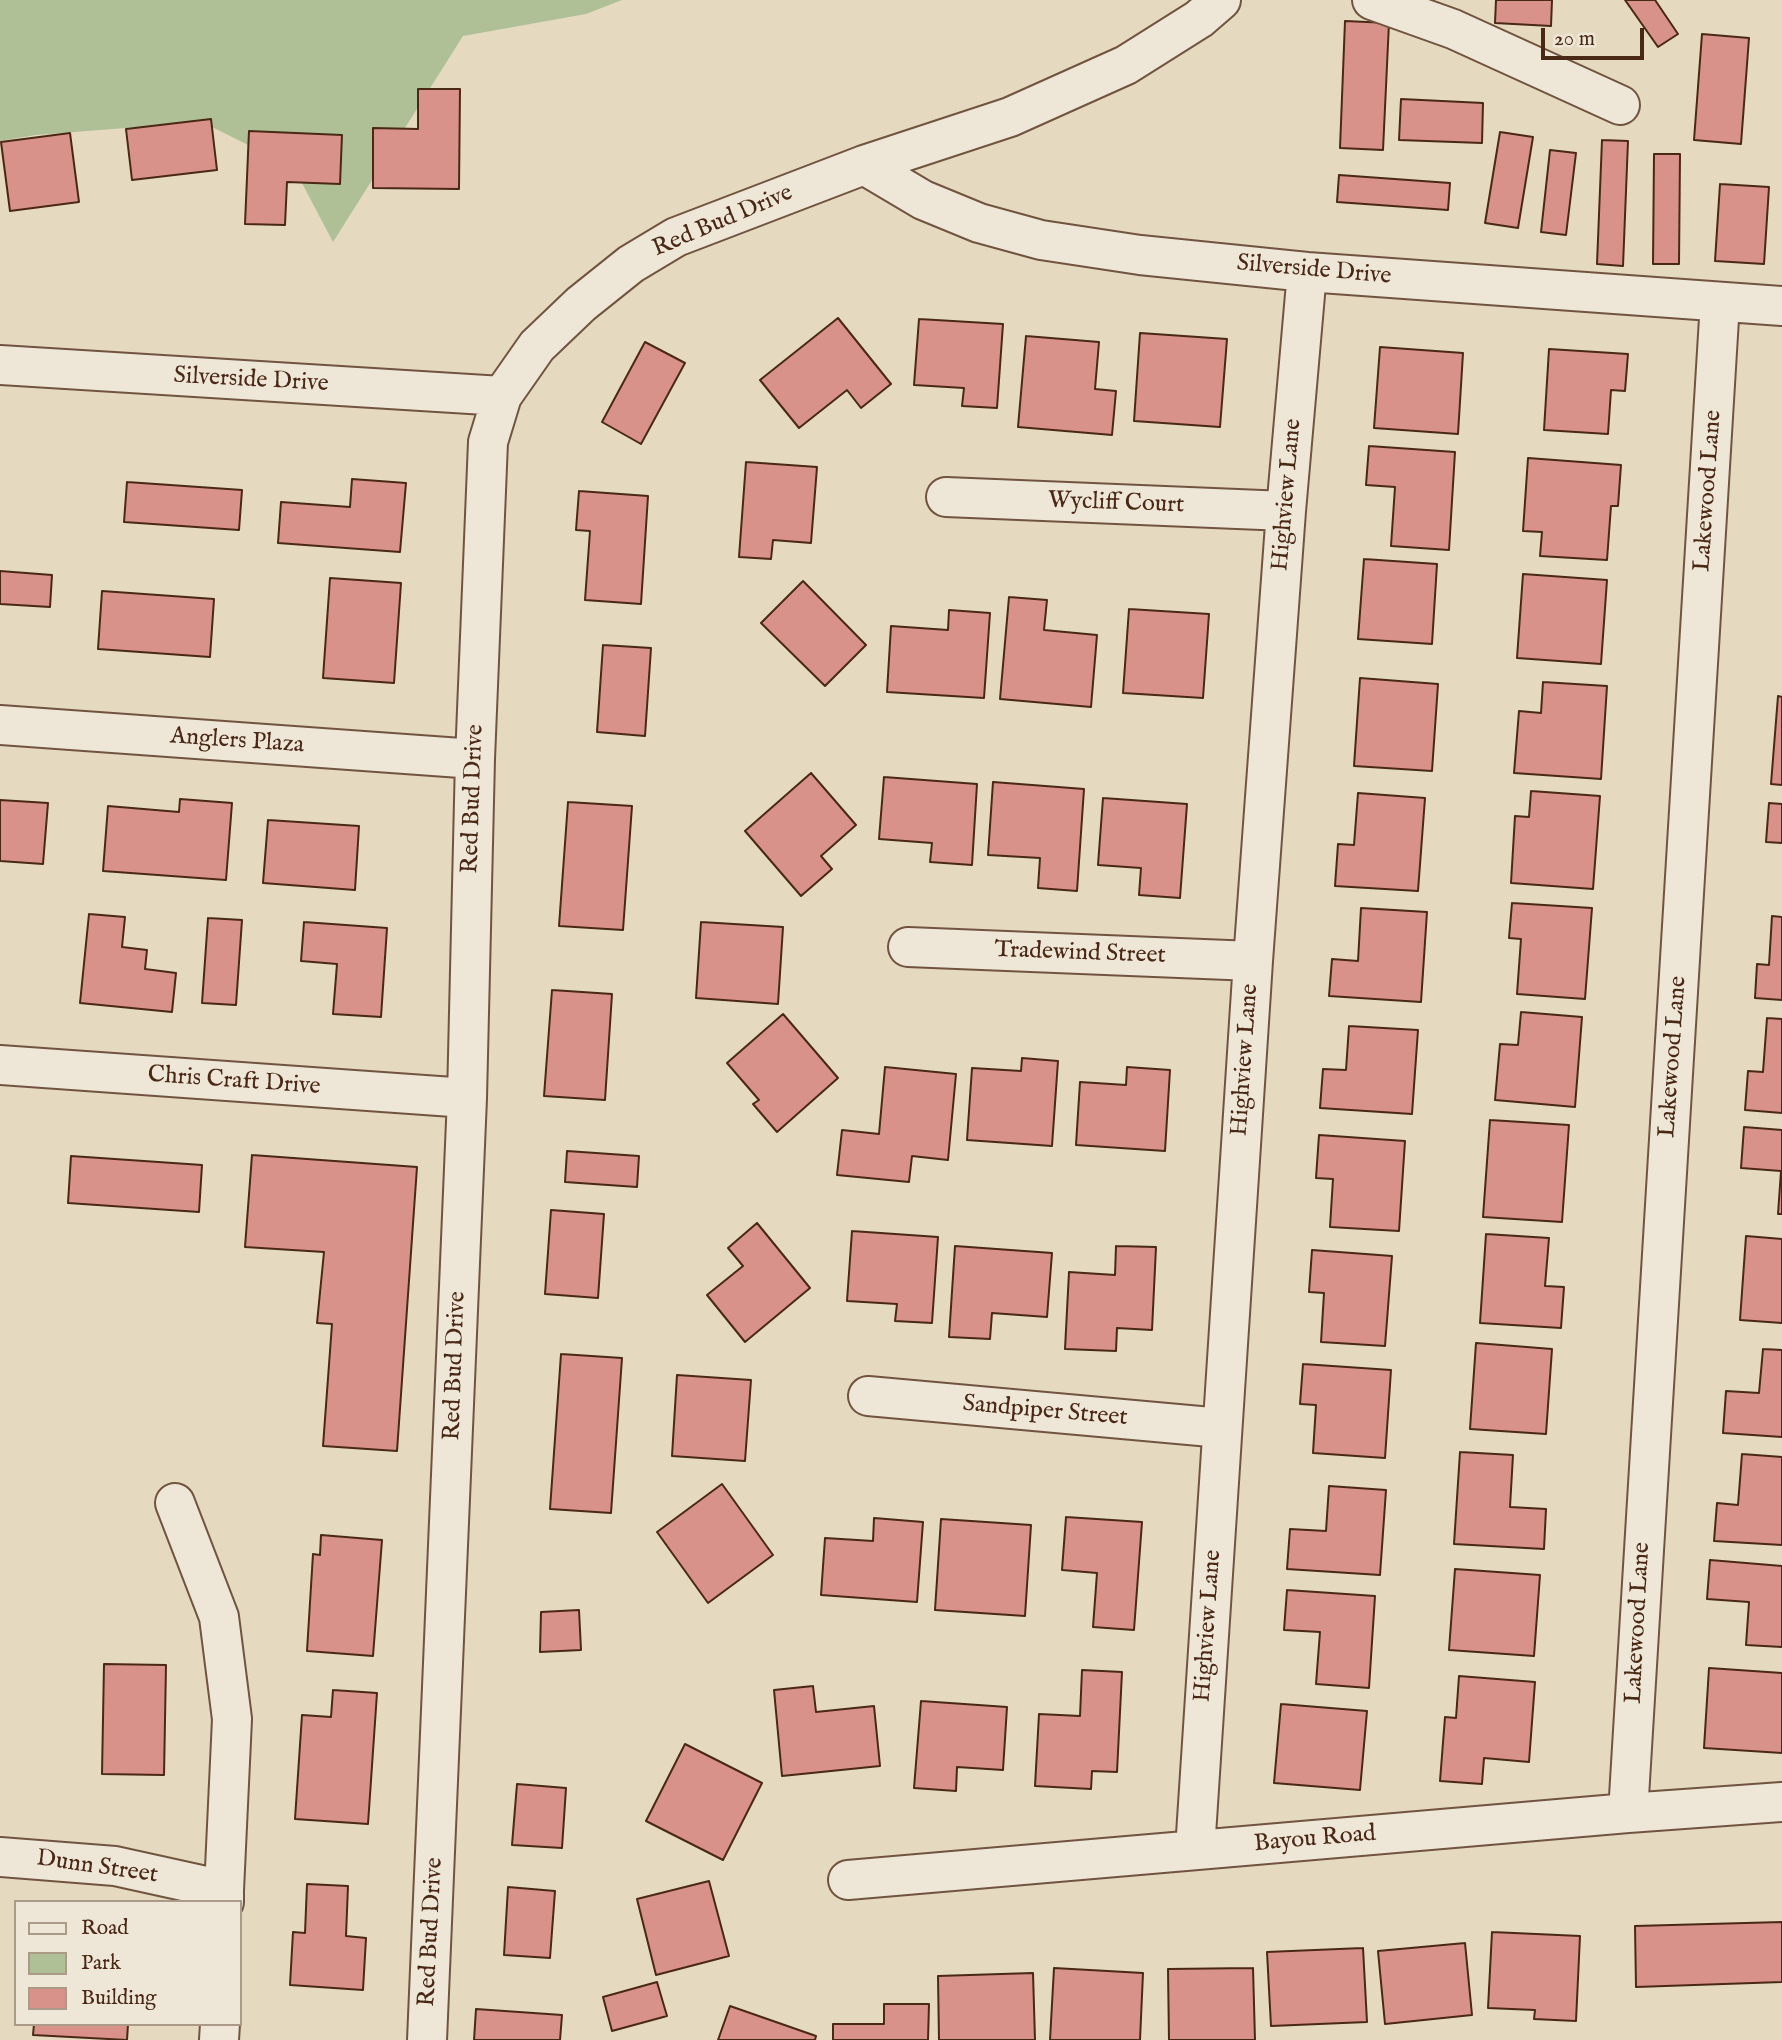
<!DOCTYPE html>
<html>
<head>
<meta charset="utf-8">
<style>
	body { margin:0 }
	#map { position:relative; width:1782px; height:2040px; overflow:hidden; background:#e5d9c0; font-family:"IM FELL English",serif }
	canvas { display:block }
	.legend { position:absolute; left:14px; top:1900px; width:228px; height:126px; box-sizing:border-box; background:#eee6d6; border:2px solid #ac9a89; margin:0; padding:9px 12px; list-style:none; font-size:21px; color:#4a2816 }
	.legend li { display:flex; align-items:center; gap:14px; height:35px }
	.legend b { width:35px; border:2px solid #ac9a89 }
	.scale { position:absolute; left:1541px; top:28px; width:103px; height:32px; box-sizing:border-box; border:4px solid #4a2816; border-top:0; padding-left:9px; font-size:21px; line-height:24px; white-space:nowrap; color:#4a2816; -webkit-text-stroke:5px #eee6d6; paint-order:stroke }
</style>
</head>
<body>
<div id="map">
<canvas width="1782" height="2040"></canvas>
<ul class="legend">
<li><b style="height:9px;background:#eee6d6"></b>Road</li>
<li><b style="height:19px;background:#afc096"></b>Park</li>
<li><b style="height:19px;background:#d9928a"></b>Building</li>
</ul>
<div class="scale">20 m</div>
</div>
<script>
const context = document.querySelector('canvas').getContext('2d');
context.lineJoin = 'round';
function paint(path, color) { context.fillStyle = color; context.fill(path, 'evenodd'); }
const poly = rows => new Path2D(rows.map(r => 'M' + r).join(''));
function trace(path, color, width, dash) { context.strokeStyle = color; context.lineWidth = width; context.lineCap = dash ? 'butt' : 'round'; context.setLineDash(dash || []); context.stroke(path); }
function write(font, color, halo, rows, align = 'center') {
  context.font = font + ' "IM FELL English",serif'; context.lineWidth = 7; context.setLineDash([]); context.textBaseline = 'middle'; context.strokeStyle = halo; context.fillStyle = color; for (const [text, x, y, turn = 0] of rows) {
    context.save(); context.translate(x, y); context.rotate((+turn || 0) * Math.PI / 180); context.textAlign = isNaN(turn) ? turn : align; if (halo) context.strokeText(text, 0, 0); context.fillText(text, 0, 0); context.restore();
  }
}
paint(poly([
	[0,0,622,0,586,14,463,36,333,242,294,168,202,122,36,135,0,141]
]), '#afc096');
const building = poly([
	[1496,0,1552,0,1551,26,1495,23,1496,0],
	[1625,0,1655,0,1678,34,1658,47,1625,0],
	[1345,21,1389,23,1383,150,1340,148,1345,21],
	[1702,34,1749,38,1741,144,1694,140,1702,34],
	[418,89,460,89,459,189,373,188,373,128,418,129,418,89],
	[1401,99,1483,103,1482,143,1399,140,1401,99],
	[211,119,217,170,132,180,126,129,211,119],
	[249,131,342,135,340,184,287,182,285,225,245,224,249,131],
	[1500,132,1533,137,1518,228,1485,223,1500,132],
	[70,133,79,202,10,211,1,142,70,133],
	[1602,140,1628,141,1623,266,1597,264,1602,140],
	[1550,150,1576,153,1566,235,1541,232,1550,150],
	[1654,154,1680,154,1679,264,1653,264,1654,154],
	[1339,175,1450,183,1448,210,1337,202,1339,175],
	[1720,184,1769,187,1764,264,1715,261,1720,184],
	[838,318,891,384,861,408,847,390,799,428,760,380,838,318],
	[919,319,1003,324,997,408,962,406,964,388,914,385,919,319],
	[1140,333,1227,339,1220,427,1134,421,1140,333],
	[1026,336,1099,342,1095,389,1116,391,1112,435,1018,427,1026,336],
	[645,342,685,363,641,444,602,422,645,342],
	[1380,347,1463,353,1458,434,1374,428,1380,347],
	[1549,349,1628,354,1625,391,1611,390,1608,434,1544,430,1549,349],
	[1369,446,1455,452,1449,550,1391,546,1395,487,1366,485,1369,446],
	[1528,458,1621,465,1618,506,1611,506,1607,560,1540,556,1542,532,1523,531,1528,458],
	[746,462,817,467,811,543,773,540,771,559,739,557,746,462],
	[352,479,406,483,400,552,278,543,281,502,350,507,352,479],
	[127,482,242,490,239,530,124,522,127,482],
	[579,491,648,496,641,604,585,600,590,531,576,530,579,491],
	[1364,559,1437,564,1432,644,1358,639,1364,559],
	[0,571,52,575,50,607,0,604,0,571],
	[1523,574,1607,580,1601,664,1517,658,1523,574],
	[330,578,401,583,394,683,323,678,330,578],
	[803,581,866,645,825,686,761,623,803,581],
	[102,591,214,599,210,657,98,649,102,591],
	[1009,597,1047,600,1044,630,1097,635,1091,707,1000,699,1009,597],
	[1129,609,1209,614,1203,698,1123,693,1129,609],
	[949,610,990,613,984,698,887,692,891,626,948,630,949,610],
	[603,645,651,648,645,736,597,732,603,645],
	[1360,678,1438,684,1432,771,1354,766,1360,678],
	[1543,682,1607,686,1601,779,1514,773,1519,711,1541,713,1543,682],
	[1778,696,1782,697,1782,785,1771,784,1778,696],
	[811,773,856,825,821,856,832,869,801,896,745,831,811,773],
	[884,777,977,784,972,865,930,862,932,843,879,839,884,777],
	[993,782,1084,789,1077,891,1038,888,1040,858,988,855,993,782],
	[1531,791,1600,796,1593,889,1511,883,1515,816,1529,817,1531,791],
	[1358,793,1425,798,1418,891,1335,886,1338,844,1354,845,1358,793],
	[1103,798,1187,804,1180,898,1139,895,1141,868,1098,865,1103,798],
	[180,799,232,803,226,880,103,871,108,806,179,812,180,799],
	[0,800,48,803,43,864,0,861,0,800],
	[568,802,632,806,623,930,559,926,568,802],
	[1769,803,1782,804,1782,843,1766,842,1769,803],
	[268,820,359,826,355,890,263,883,268,820],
	[1512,903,1592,908,1585,999,1517,994,1521,939,1509,938,1512,903],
	[1361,908,1427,912,1421,1002,1329,996,1332,959,1358,961,1361,908],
	[89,914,125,917,122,947,147,950,145,969,176,973,172,1012,80,1003,89,914],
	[1772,916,1782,917,1782,1000,1755,998,1757,964,1769,965,1772,916],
	[208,918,242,920,236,1005,202,1003,208,918],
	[304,922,387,928,381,1017,333,1014,337,964,301,961,304,922],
	[701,922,783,927,778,1004,696,998,701,922],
	[552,990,612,994,605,1100,544,1096,552,990],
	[1521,1012,1582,1017,1575,1107,1495,1100,1500,1044,1518,1045,1521,1012],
	[783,1014,838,1078,777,1132,753,1104,759,1100,727,1063,783,1014],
	[1767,1018,1782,1019,1782,1113,1745,1110,1748,1071,1763,1072,1767,1018],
	[1349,1026,1418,1030,1412,1114,1320,1108,1323,1069,1346,1070,1349,1026],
	[1022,1058,1058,1061,1052,1146,967,1140,972,1068,1021,1071,1022,1058],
	[885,1067,956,1074,948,1160,912,1156,909,1182,837,1175,842,1130,879,1134,885,1067],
	[1127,1067,1170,1070,1165,1151,1076,1145,1080,1082,1126,1085,1127,1067],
	[1490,1120,1569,1125,1562,1222,1483,1217,1490,1120],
	[1744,1127,1782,1130,1782,1214,1778,1214,1781,1171,1741,1168,1744,1127],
	[1319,1135,1405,1141,1399,1231,1330,1227,1333,1179,1316,1178,1319,1135],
	[567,1151,639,1156,637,1187,565,1182,567,1151],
	[252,1155,417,1167,397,1451,323,1446,332,1324,317,1323,324,1252,245,1247,252,1155],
	[71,1156,202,1165,199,1212,68,1203,71,1156],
	[551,1210,604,1214,598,1298,545,1294,551,1210],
	[757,1223,810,1288,745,1342,707,1295,743,1266,728,1248,757,1223],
	[852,1231,938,1237,932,1323,895,1321,897,1304,847,1301,852,1231],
	[1486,1234,1549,1238,1545,1286,1564,1287,1561,1328,1480,1323,1486,1234],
	[1746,1236,1782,1239,1782,1323,1740,1320,1746,1236],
	[955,1246,1052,1253,1047,1317,992,1313,990,1339,949,1337,955,1246],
	[1116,1246,1156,1247,1152,1330,1117,1328,1116,1351,1065,1349,1069,1272,1115,1275,1116,1246],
	[1312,1250,1392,1256,1385,1346,1321,1342,1324,1293,1309,1292,1312,1250],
	[1476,1343,1552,1349,1546,1434,1470,1429,1476,1343],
	[1763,1349,1782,1350,1782,1437,1723,1433,1726,1391,1759,1393,1763,1349],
	[561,1354,622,1358,611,1513,550,1509,561,1354],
	[1303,1364,1391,1370,1385,1458,1313,1453,1316,1405,1300,1404,1303,1364],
	[677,1375,751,1380,745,1461,672,1456,677,1375],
	[1460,1452,1513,1455,1510,1507,1546,1509,1544,1549,1454,1544,1460,1452],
	[1742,1454,1782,1457,1782,1545,1714,1541,1717,1503,1738,1505,1742,1454],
	[722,1484,773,1555,708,1603,657,1532,722,1484],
	[1329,1486,1386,1490,1380,1575,1287,1569,1290,1529,1326,1531,1329,1486],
	[1066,1517,1142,1522,1134,1630,1093,1627,1097,1573,1062,1570,1066,1517],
	[874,1518,923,1522,917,1602,821,1595,825,1538,873,1541,874,1518],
	[941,1519,1031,1525,1025,1616,935,1610,941,1519],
	[321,1535,382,1540,373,1656,307,1651,313,1554,320,1555,321,1535],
	[1710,1560,1782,1566,1782,1647,1746,1645,1749,1602,1707,1599,1710,1560],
	[1455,1569,1540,1575,1534,1656,1449,1650,1455,1569],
	[1287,1590,1375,1596,1369,1688,1316,1684,1320,1632,1284,1630,1287,1590],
	[579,1610,581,1650,540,1652,541,1612,579,1610],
	[104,1664,166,1665,164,1775,102,1774,104,1664],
	[1709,1668,1782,1673,1782,1753,1704,1748,1709,1668],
	[1082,1670,1122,1672,1117,1772,1092,1771,1091,1789,1035,1786,1039,1714,1080,1716,1082,1670],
	[1459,1676,1535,1682,1529,1762,1484,1758,1482,1784,1440,1781,1445,1717,1456,1718,1459,1676],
	[813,1686,816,1712,874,1706,880,1766,782,1776,774,1690,813,1686],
	[333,1690,377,1693,368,1824,295,1819,302,1715,331,1717,333,1690],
	[921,1701,1007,1707,1003,1770,957,1767,956,1791,914,1788,921,1701],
	[1281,1704,1367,1711,1360,1790,1274,1783,1281,1704],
	[685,1744,762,1783,723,1860,646,1821,685,1744],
	[517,1784,566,1788,562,1848,512,1845,517,1784],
	[709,1881,729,1956,656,1975,637,1899,709,1881],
	[307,1884,348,1886,346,1936,366,1938,363,1990,290,1985,293,1932,305,1933,307,1884],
	[508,1887,555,1891,550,1958,504,1955,508,1887],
	[1782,1922,1782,1982,1636,1987,1635,1926,1782,1922],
	[1492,1932,1580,1936,1576,2021,1534,2019,1535,2010,1488,2008,1492,1932],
	[1465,1943,1472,2015,1385,2024,1378,1951,1465,1943],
	[1363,1948,1367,2022,1271,2026,1267,1952,1363,1948],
	[1054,1968,1143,1973,1140,2040,1050,2040,1054,1968],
	[1253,1968,1255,2040,1169,2040,1168,1969,1253,1968],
	[1033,1973,1035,2040,939,2040,938,1976,1033,1973],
	[657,1982,667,2016,612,2031,603,1997,657,1982],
	[884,2004,929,2004,928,2040,833,2040,833,2024,884,2024,884,2004],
	[730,2006,816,2036,815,2040,718,2040,730,2006],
	[476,2009,562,2015,560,2040,474,2040,476,2009],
	[34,2024,128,2024,127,2040,33,2035,34,2024]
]);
paint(building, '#d9928a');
trace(building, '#4a2816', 2);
const minor = poly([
	[1372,0,1453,29,1620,105],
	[864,165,923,200,979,223,1041,240,1140,255,1307,272,1782,306],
	[0,365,502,396],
	[946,497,1286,511],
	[0,725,475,759],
	[908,947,1253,961],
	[0,1065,467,1098],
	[868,1396,1222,1428],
	[175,1503,219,1617,232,1719,224,1890],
	[1628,1813,1720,302],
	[1195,1850,1253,961,1286,511,1307,272],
	[0,1857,115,1866,224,1890,224,1902],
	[848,1880,1628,1813,1782,1802],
	[219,2040,220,2024],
	[427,2040,467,1098,475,759,488,442,502,396,537,346,581,304,631,264,676,237,864,165,1010,117,1126,65,1199,19,1221,0]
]);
trace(minor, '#715440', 42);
trace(minor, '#eee6d6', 38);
write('24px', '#4a2816', '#eee6d6', [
	["Red Bud Drive",723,222,-23],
	["Silverside Drive",1314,271,5],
	["Silverside Drive",251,381,3],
	["Lakewood Lane",1709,491,-86],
	["Highview Lane",1288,495,-85],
	["Wycliff Court",1116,504,2],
	["Anglers Plaza",237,742,4],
	["Red Bud Drive",474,799,-88],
	["Tradewind Street",1080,954,2],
	["Lakewood Lane",1674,1057,-86],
	["Highview Lane",1246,1060,-86],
	["Chris Craft Drive",234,1082,4],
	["Red Bud Drive",456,1366,-88],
	["Sandpiper Street",1045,1412,5],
	["Lakewood Lane",1639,1623,-87],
	["Highview Lane",1209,1626,-86],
	["Bayou Road",1315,1840,-5],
	["Dunn Street",97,1868,8],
	["Red Bud Drive",432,1932,-87]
]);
</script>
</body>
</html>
